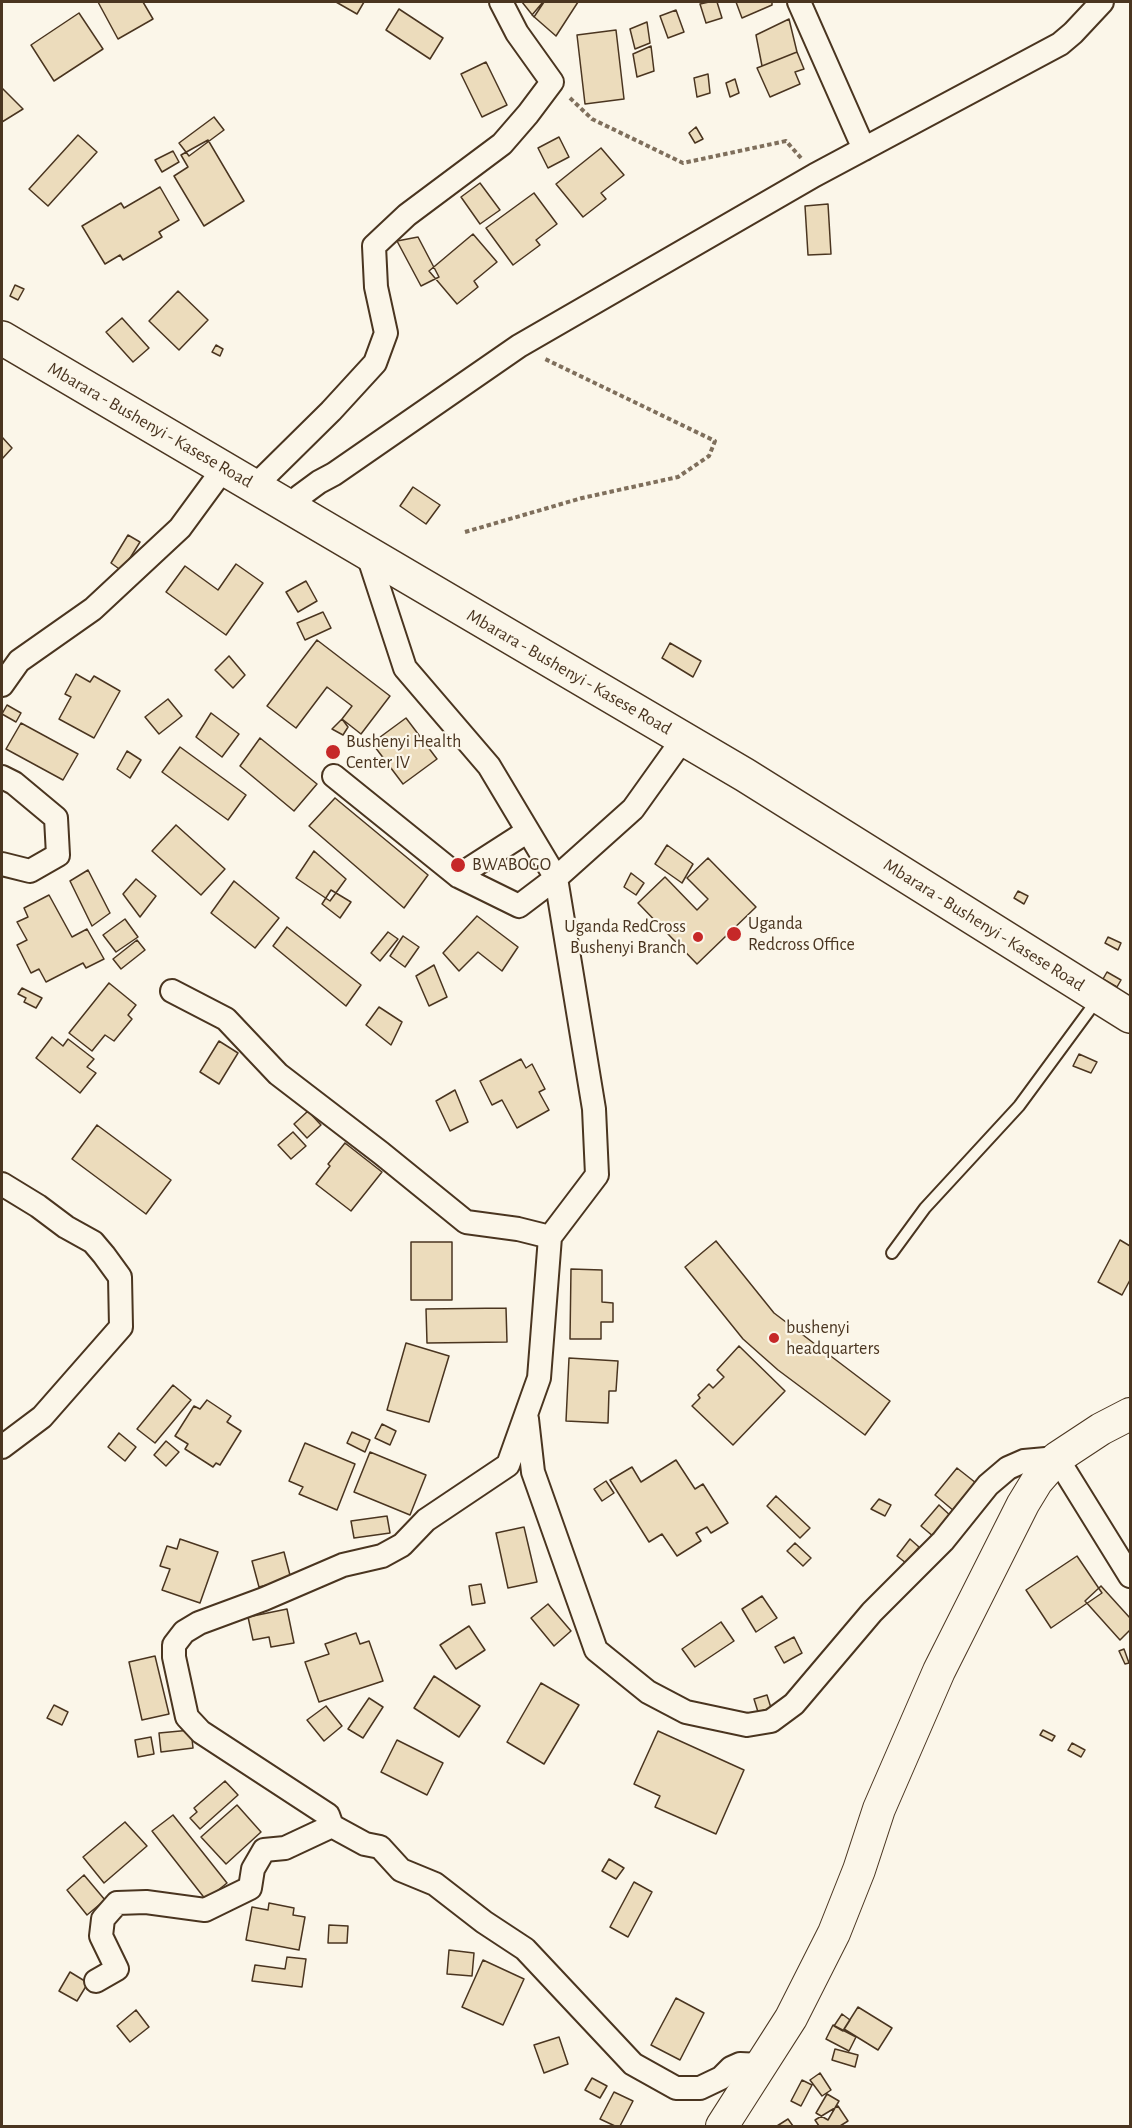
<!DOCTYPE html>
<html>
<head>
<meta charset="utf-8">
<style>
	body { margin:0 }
	#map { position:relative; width:1132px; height:2128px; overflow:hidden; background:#fbf6e9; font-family:"Alegreya Sans",sans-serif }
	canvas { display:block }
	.frame { position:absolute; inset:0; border:3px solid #4a3520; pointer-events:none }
</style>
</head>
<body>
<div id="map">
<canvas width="1132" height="2128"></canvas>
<div class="frame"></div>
</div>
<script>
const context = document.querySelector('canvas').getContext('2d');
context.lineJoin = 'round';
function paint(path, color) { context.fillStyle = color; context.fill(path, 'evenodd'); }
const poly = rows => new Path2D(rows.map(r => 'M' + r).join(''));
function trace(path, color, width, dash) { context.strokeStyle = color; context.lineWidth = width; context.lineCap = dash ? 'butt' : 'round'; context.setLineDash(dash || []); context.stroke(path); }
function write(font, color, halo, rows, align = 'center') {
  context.font = font + ' "Alegreya Sans",sans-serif'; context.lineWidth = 4.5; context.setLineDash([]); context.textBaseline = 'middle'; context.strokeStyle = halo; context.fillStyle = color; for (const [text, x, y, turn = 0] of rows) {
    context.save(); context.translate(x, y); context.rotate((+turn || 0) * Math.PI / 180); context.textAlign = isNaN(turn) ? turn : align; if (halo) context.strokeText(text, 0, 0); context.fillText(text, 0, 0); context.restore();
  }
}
const building = poly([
	[98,2,143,2,153,19,118,39,98,2],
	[336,2,364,2,357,14,336,2],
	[522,2,544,2,534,17,522,2],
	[543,2,578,2,556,36,532,15,543,2],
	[709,2,717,2,722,18,706,23,700,4,709,2],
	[736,2,772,2,772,5,742,18,736,2],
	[399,9,443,38,430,59,386,30,399,9],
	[676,10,684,32,668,38,660,16,676,10],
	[79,13,103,49,54,81,31,45,79,13],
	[789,19,797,52,762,66,756,35,789,19],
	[647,22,650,43,635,49,630,29,647,22],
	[616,30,624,99,585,104,577,35,616,30],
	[651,46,654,71,637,77,633,54,651,46],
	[797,52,804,69,795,72,800,84,770,97,757,68,797,52],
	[486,62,507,105,482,117,461,74,486,62],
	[708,74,710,93,697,97,694,78,708,74],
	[735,79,739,93,730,97,726,83,735,79],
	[2,88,23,109,2,122,2,88],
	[214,117,224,130,189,156,179,143,214,117],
	[696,127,703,139,695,143,689,133,696,127],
	[78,135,97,152,48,206,29,189,78,135],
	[559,137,569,157,548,168,538,148,559,137],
	[208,140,244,201,204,226,174,176,188,167,181,155,208,140],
	[601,148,624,175,601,193,606,199,583,217,556,184,601,148],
	[173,151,179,162,162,172,155,160,173,151],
	[480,183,500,210,480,224,461,197,480,183],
	[160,187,179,220,159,232,162,237,123,260,120,255,105,264,82,226,121,203,124,208,160,187],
	[534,193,557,224,536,240,540,245,513,265,486,228,534,193],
	[828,204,831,254,808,255,805,206,828,204],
	[473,234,497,262,474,281,478,287,457,304,429,271,473,234],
	[418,237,439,277,421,286,397,241,418,237],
	[15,285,24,289,18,300,10,296,15,285],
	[178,291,208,320,179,350,149,321,178,291],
	[122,318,149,348,133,362,106,332,122,318],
	[216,345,223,349,220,356,212,352,216,345],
	[2,437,12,448,2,459,2,437],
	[413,487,440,505,426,524,400,506,413,487],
	[128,535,140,542,122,571,111,563,128,535],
	[236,564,263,583,226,635,166,592,185,566,218,590,236,564],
	[306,581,317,601,298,612,286,592,306,581],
	[323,612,331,628,305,640,297,623,323,612],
	[317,640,390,696,361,734,342,719,352,706,327,687,296,728,267,706,317,640],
	[670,643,701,661,693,677,662,658,670,643],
	[229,656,245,675,233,688,215,670,229,656],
	[76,674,90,682,94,676,120,691,94,738,59,719,71,697,65,694,76,674],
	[168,699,182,716,159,734,145,717,168,699],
	[7,705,21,713,16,722,2,714,7,705],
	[211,713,239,734,222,757,196,737,211,713],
	[406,718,437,759,403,784,372,743,406,718],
	[342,719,348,727,343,735,332,729,342,719],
	[21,723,78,754,63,780,6,749,21,723],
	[260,738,317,784,294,811,240,766,260,738],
	[180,747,246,795,228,820,162,772,180,747],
	[127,751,141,760,130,778,117,769,127,751],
	[335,798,428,875,404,908,309,826,335,798],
	[176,825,225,869,201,895,152,851,176,825],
	[667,845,693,864,682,883,655,864,667,845],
	[314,851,346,879,330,901,296,878,314,851],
	[708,858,756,907,697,964,638,903,665,877,697,910,708,899,687,878,708,858],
	[88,870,110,913,92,926,70,881,88,870],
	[631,873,644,883,636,895,624,887,631,873],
	[136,879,156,896,140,917,123,894,136,879],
	[234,881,279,918,255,948,211,913,234,881],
	[331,890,351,902,340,918,322,904,331,890],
	[1018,891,1028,896,1024,904,1014,898,1018,891],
	[49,895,72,937,87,929,104,959,86,968,83,963,46,982,39,969,31,973,17,945,27,940,17,922,28,917,24,908,49,895],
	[477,916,518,947,502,971,478,952,459,971,443,953,477,916],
	[125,919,138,937,116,952,103,935,125,919],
	[287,927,361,985,346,1006,273,946,287,927],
	[388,932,398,939,380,961,371,953,388,932],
	[403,936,419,947,405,967,390,956,403,936],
	[1108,937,1121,943,1118,950,1105,943,1108,937],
	[137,940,145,950,121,969,113,959,137,940],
	[434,965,447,997,429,1006,416,976,434,965],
	[1107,972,1121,980,1117,987,1103,979,1107,972],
	[109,983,136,1005,128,1015,132,1019,114,1041,105,1035,92,1051,69,1033,109,983],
	[22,988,42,998,36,1008,24,1002,26,998,18,994,22,988],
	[379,1007,402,1022,391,1045,366,1025,379,1007],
	[52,1037,63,1046,68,1039,94,1059,87,1067,96,1073,80,1093,36,1058,52,1037],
	[219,1041,238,1053,219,1084,200,1072,219,1041],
	[1079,1054,1097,1062,1091,1073,1073,1066,1079,1054],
	[521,1059,526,1068,532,1064,545,1089,539,1092,549,1110,517,1128,502,1100,492,1105,480,1081,521,1059],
	[455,1090,468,1122,450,1131,436,1101,455,1090],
	[308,1111,321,1125,307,1138,294,1124,308,1111],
	[97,1125,171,1180,146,1214,72,1159,97,1125],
	[293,1132,306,1146,291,1159,278,1145,293,1132],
	[345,1143,382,1172,351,1211,316,1184,330,1166,328,1164,345,1143],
	[1120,1240,1130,1246,1130,1280,1122,1295,1098,1282,1120,1240],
	[716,1241,774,1313,890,1401,865,1435,778,1370,743,1339,685,1267,716,1241],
	[411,1242,452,1242,452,1300,411,1300,411,1242],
	[571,1269,602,1270,602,1302,613,1303,613,1322,601,1322,601,1339,570,1339,571,1269],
	[506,1308,507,1342,427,1343,426,1309,506,1308],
	[406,1343,449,1356,429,1422,387,1410,406,1343],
	[739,1346,785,1391,733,1445,692,1406,700,1398,698,1395,709,1384,713,1388,724,1377,717,1370,739,1346],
	[569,1358,618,1361,616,1391,609,1391,608,1423,566,1421,569,1358],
	[173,1385,191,1400,155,1443,137,1429,173,1385],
	[207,1400,231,1416,227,1422,241,1431,220,1465,216,1463,213,1467,185,1449,188,1444,175,1436,194,1406,200,1409,207,1400],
	[382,1424,396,1431,390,1445,375,1438,382,1424],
	[352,1432,370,1440,365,1452,347,1443,352,1432],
	[119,1433,136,1447,125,1461,108,1447,119,1433],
	[166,1441,179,1452,166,1466,154,1455,166,1441],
	[305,1443,355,1464,337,1510,299,1494,303,1487,289,1481,305,1443],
	[370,1452,426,1475,410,1515,354,1492,370,1452],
	[676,1460,695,1489,703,1484,728,1523,711,1533,707,1527,696,1533,701,1541,677,1556,662,1534,649,1542,610,1480,632,1467,641,1482,676,1460],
	[957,1468,976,1483,954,1511,935,1495,957,1468],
	[606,1481,614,1493,602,1501,594,1489,606,1481],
	[776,1496,810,1528,800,1538,767,1506,776,1496],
	[879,1499,891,1505,885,1516,871,1509,879,1499],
	[939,1505,952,1517,934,1537,921,1526,939,1505],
	[387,1516,390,1533,354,1538,351,1521,387,1516],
	[524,1527,537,1582,508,1588,496,1533,524,1527],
	[180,1539,218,1552,200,1603,162,1590,170,1569,160,1566,167,1546,177,1549,180,1539],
	[910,1539,919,1547,906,1563,897,1556,910,1539],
	[795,1543,811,1558,803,1566,787,1551,795,1543],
	[284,1552,291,1579,259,1587,252,1561,284,1552],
	[1077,1556,1102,1593,1051,1628,1026,1590,1077,1556],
	[481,1584,485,1603,472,1605,469,1586,481,1584],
	[1101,1586,1130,1618,1130,1630,1120,1640,1085,1601,1101,1586],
	[762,1596,777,1618,756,1632,742,1609,762,1596],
	[548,1604,571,1631,554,1646,531,1618,548,1604],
	[287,1609,294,1643,271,1647,269,1637,253,1640,248,1617,287,1609],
	[721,1622,734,1641,695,1667,682,1649,721,1622],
	[469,1626,485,1650,456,1669,440,1645,469,1626],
	[356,1633,360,1644,369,1641,383,1681,319,1702,305,1662,329,1654,325,1644,356,1633],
	[794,1637,802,1653,784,1663,775,1647,794,1637],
	[1124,1649,1129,1663,1125,1664,1119,1651,1124,1649],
	[155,1656,169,1714,142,1720,129,1662,155,1656],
	[434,1676,480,1706,459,1737,414,1708,434,1676],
	[541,1683,579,1705,544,1764,507,1742,541,1683],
	[767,1695,771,1708,758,1712,754,1699,767,1695],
	[369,1698,383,1707,363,1738,348,1729,369,1698],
	[54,1705,68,1712,62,1725,47,1718,54,1705],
	[326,1706,342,1726,324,1741,307,1720,326,1706],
	[191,1730,193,1748,161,1752,159,1733,191,1730],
	[1043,1730,1055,1736,1052,1741,1040,1735,1043,1730],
	[658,1731,744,1770,716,1834,655,1807,660,1796,634,1784,658,1731],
	[151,1737,154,1754,138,1757,135,1740,151,1737],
	[397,1740,443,1763,427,1795,381,1772,397,1740],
	[1072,1743,1085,1750,1081,1757,1068,1750,1072,1743],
	[225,1781,238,1795,200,1829,190,1818,197,1812,194,1808,225,1781],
	[237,1805,261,1832,226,1864,201,1837,237,1805],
	[173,1815,227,1883,206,1900,152,1831,173,1815],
	[125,1822,147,1846,104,1883,83,1857,125,1822],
	[609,1859,624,1868,616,1879,602,1871,609,1859],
	[84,1875,105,1900,87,1915,67,1890,84,1875],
	[634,1882,652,1892,628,1937,610,1927,634,1882],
	[269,1903,294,1908,293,1915,305,1917,299,1950,246,1940,252,1907,268,1910,269,1903],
	[329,1925,348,1926,347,1943,328,1943,329,1925],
	[449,1950,474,1953,472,1976,447,1974,449,1950],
	[287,1957,306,1959,302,1987,252,1981,255,1965,285,1969,287,1957],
	[483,1960,524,1979,503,2025,462,2007,483,1960],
	[70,1972,88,1983,77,2001,59,1991,70,1972],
	[676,1998,704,2013,680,2060,651,2045,676,1998],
	[858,2007,892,2028,878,2050,844,2029,858,2007],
	[136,2010,149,2027,130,2042,117,2026,136,2010],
	[842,2014,850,2020,843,2031,834,2026,842,2014],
	[833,2025,856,2037,849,2051,826,2039,833,2025],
	[559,2037,568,2064,544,2073,534,2045,559,2037],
	[835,2049,858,2055,855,2067,832,2060,835,2049],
	[820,2073,831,2090,822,2096,810,2080,820,2073],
	[592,2078,607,2086,600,2098,585,2090,592,2078],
	[802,2080,812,2085,801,2106,791,2101,802,2080],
	[614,2092,633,2101,620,2126,615,2126,600,2119,614,2092],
	[827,2094,839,2101,828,2120,816,2113,827,2094],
	[838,2106,848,2121,840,2126,819,2126,815,2120,838,2106],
	[788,2119,793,2126,777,2126,788,2119]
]);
paint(building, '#ecdcbc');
trace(building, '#4a3520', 1.5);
const service = poly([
	[892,1253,925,1208,1019,1106,1097,1000]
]);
const minor = poly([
	[799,2,864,149],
	[255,486,331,411,375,363,386,333,376,287,374,246,407,215,502,144,528,114,552,82,517,33,501,2],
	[290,507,300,496,319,482,334,474,519,346,815,175,1060,44,1073,33,1102,2],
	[368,555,405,668,489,766,556,878,594,1109,597,1175,550,1237,539,1378,508,1465,426,1520,402,1545,382,1556,343,1565,264,1599,199,1623,184,1632,174,1645,174,1657,187,1717,201,1732,328,1815,332,1826,365,1844,380,1847,401,1870,435,1884,484,1922,525,1949,633,2064,676,2088,700,2088,721,2078,731,2068,740,2064,762,2065],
	[2,685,19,661,93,609,180,528,224,468],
	[334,776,458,876,519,906,556,878,633,809,683,739],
	[2,777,14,783,56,818,58,855,30,871,2,864],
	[458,876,528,831],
	[172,991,226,1019,278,1074,381,1153,466,1222,518,1229,550,1237],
	[2,1184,38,1206,66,1227,93,1242,104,1255,120,1277,121,1327,42,1417,2,1447],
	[527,1419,533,1472,596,1650,648,1692,686,1712,747,1725,771,1721,794,1704,872,1612,943,1541,988,1485,1008,1468,1024,1461,1057,1458,1130,1576],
	[96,1981,117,1969,101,1936,103,1919,117,1903,146,1902,205,1910,250,1888,253,1869,264,1850,285,1848,332,1826]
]);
const secondary = poly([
	[722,2126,791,2018,834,1933,859,1870,879,1809,939,1671,1023,1504,1037,1481,1057,1458,1101,1429,1130,1414]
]);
const primary = poly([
	[2,338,745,775,1130,1016]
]);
trace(service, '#4a3520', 14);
trace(minor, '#4a3520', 26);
trace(secondary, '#4a3520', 34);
trace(primary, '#4a3520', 36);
trace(poly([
	[570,98,592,119,683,163,786,141,801,158],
	[465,532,582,498,678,477,709,456,715,441,543,358]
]), '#7f6f5c', 4, [4.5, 3]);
trace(service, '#fbf6e9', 10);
trace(minor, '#fbf6e9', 22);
trace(secondary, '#fbf6e9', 32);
trace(primary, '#fbf6e9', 33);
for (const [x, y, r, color] of [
	[333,752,8,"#c62828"],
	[458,865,8,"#c62828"],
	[734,934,8,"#c62828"],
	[698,937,6,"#c62828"],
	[774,1338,6,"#c62828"]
]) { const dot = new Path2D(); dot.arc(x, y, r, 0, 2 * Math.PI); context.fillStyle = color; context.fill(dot); trace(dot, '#fbf6e9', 2); }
write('18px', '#4a3520', '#fbf6e9', [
	["Mbarara - Bushenyi - Kasese Road",150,425,30],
	["Mbarara - Bushenyi - Kasese Road",569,672,30],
	["Mbarara - Bushenyi - Kasese Road",984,925,32]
]);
write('18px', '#4a3520', '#fbf6e9', [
	["Bushenyi Health",346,742],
	["Center IV",346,763],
	["BWABOGO",472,865],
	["Uganda",748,924],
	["Redcross Office",748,945],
	["Uganda RedCross",686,927,"right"],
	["Bushenyi Branch",686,948,"right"],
	["bushenyi",786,1328],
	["headquarters",786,1349]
], 'left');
</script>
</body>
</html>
